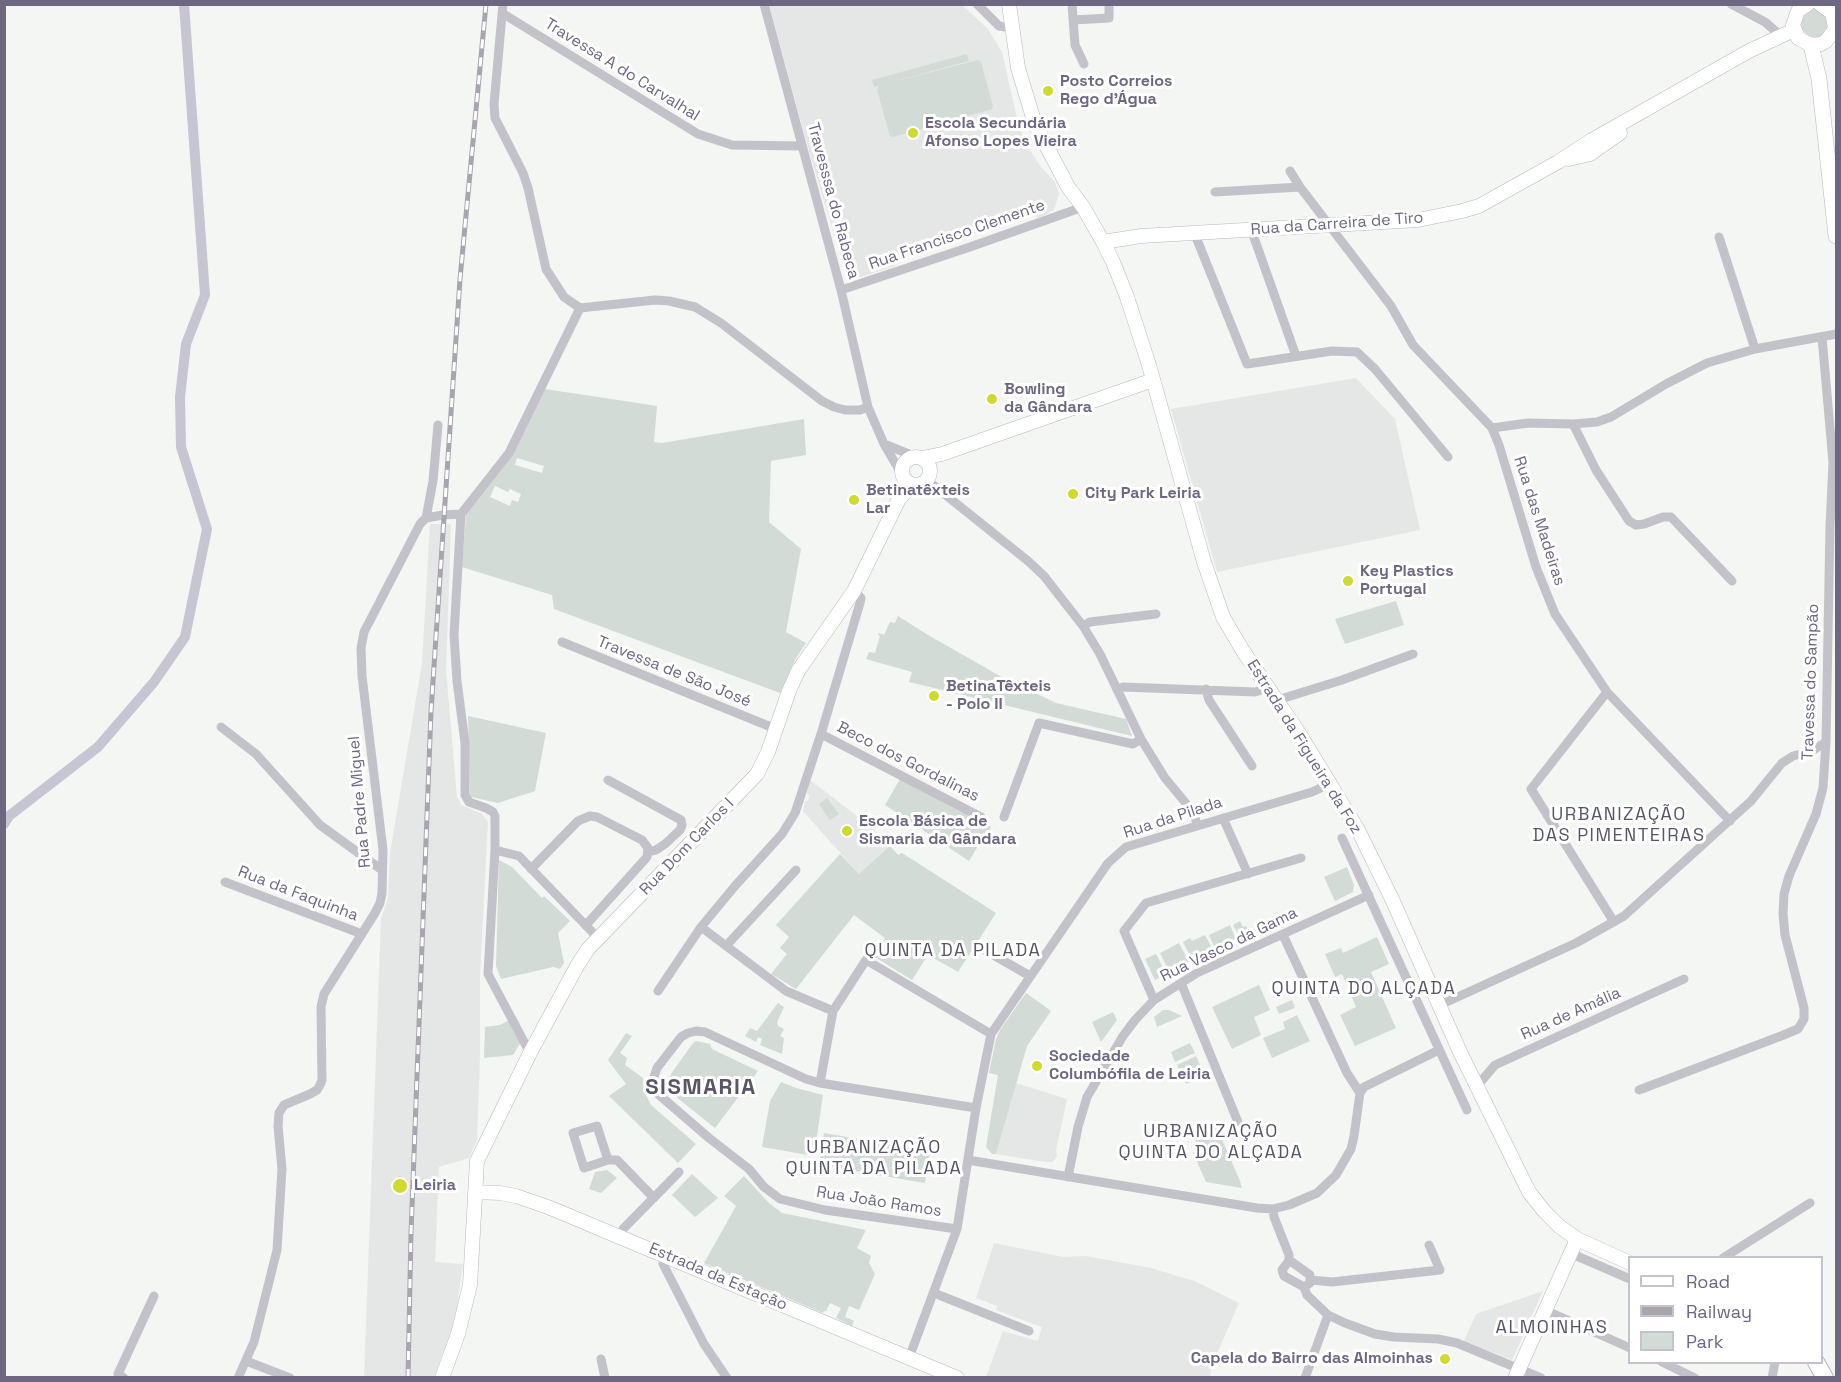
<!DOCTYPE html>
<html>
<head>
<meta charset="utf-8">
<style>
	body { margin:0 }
	#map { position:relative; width:1841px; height:1382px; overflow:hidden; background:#f3f6f3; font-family:"Space Grotesk",sans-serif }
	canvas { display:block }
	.frame { position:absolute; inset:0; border:6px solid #6e6782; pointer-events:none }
	.legend { position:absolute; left:1628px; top:1256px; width:195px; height:108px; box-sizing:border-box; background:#fff; border:2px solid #c5c2cd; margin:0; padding:8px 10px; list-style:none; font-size:18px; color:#6e6782 }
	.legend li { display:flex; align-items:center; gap:12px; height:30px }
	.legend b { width:30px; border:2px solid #c5c2cd }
</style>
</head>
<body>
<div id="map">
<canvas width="1841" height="1382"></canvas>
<div class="frame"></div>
<ul class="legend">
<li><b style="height:8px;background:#fff"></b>Road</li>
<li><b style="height:8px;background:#a8a5af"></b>Railway</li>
<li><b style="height:16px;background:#d2dbd6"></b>Park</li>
</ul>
</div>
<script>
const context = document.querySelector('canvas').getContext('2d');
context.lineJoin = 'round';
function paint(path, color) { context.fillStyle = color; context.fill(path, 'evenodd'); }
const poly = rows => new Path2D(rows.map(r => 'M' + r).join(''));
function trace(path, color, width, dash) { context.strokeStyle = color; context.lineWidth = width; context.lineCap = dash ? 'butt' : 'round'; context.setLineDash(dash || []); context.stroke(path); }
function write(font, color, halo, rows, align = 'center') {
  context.font = font + ' "Space Grotesk",sans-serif'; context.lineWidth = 6; context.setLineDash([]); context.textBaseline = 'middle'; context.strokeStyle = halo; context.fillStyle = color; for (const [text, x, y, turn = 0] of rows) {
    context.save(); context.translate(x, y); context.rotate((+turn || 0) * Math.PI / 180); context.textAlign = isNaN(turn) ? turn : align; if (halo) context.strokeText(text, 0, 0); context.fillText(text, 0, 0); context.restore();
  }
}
paint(poly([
	[769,5,962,5,988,29,1002,52,1018,123,1026,144,1041,167,1055,182,1059,194,1054,210,1039,218,1031,214,896,260,895,266,848,281,809,151],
	[1356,378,1395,419,1420,530,1217,572,1171,409],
	[430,524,451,524,446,670,457,797,461,805,482,814,488,822,480,975,480,1057,477,1140,469,1158,439,1167,435,1262,463,1264,455,1321,434,1377,364,1377,381,919,388,898,390,853,422,663],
	[810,780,870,826,898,855,867,883,803,811,805,801,808,801,810,796,807,793],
	[1016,1083,1067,1099,1056,1150,1057,1156,1053,1162,1045,1162,996,1154],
	[994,1243,1063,1257,1086,1256,1151,1268,1197,1282,1239,1303,1212,1365,1210,1377,986,1377,1003,1331,1038,1341,1042,1327,996,1310,997,1306,976,1298],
	[1543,1291,1512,1360,1464,1341,1476,1314]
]), '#e5e7e6');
paint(poly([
	[1812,8,1815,8,1825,16,1827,20,1827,31,1821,37,1812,38,1808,36,1802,29,1801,20,1805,13],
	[967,54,969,61,885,84,978,60,981,62,993,106,992,109,893,137,890,136,877,90,879,86,874,87,872,80],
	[545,389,657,406,654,442,662,443,804,419,806,455,771,461,769,522,801,549,786,632,806,643,796,658,780,693,554,609,552,595,462,567,466,514],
	[517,458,544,466,542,473,515,465],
	[495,486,508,492,510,489,521,494,518,502,512,500,510,506,490,497],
	[1396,601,1404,625,1345,644,1335,619],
	[898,616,928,635,1000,676,1056,703,1126,719,1132,736,909,682,912,672,866,659,869,652,875,653,880,636,878,635,879,633,884,635,890,622,895,623],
	[468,716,546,733,535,791,498,803,471,797,470,794],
	[900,779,991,827,984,845,978,846,969,861,885,805],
	[827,798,839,814,830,820,819,804],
	[890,846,898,855,902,853,996,913,958,972,928,955,912,980,873,956,885,938,854,915,796,989,771,974,787,954,780,948,789,937,776,925,840,854,859,874],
	[499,860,512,867,542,898,544,896,570,921,558,933,564,963,560,969,553,967,501,979,496,966],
	[1347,867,1354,885,1353,892,1335,901,1324,877],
	[1240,921,1243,927,1246,926,1250,933,1240,937,1233,925],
	[1230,925,1236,939,1215,949,1209,935],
	[1205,935,1213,950,1192,960,1183,942,1190,938,1192,941],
	[1377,937,1389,964,1371,972,1396,1028,1355,1046,1340,1015,1356,1007,1342,974,1335,977,1325,954,1341,948,1343,953],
	[1179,943,1189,962,1169,971,1160,953],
	[1156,954,1166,974,1155,980,1145,959],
	[1259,985,1270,1010,1254,1017,1261,1035,1232,1049,1212,1007],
	[1026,993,1051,1011,1027,1046,996,1154,992,1154,986,1147,998,1075,989,1073,996,1039,1000,1030],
	[1292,1000,1295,1008,1279,1014,1276,1007],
	[778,1003,784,1007,777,1022,778,1026,784,1029,780,1036,784,1038,782,1054,760,1045,762,1039,758,1037,756,1042,745,1036,750,1028,757,1031],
	[1163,1010,1169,1010,1182,1016,1157,1027,1154,1017],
	[1113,1012,1117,1020,1101,1042,1092,1022],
	[1297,1015,1310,1041,1272,1058,1263,1038,1285,1029,1283,1022],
	[509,1020,521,1042,513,1055,484,1058,485,1027,500,1025],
	[626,1033,632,1036,620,1053,627,1058,625,1065,643,1078,644,1091,651,1105,696,1144,678,1163,609,1096,626,1084,608,1060],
	[696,1041,710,1044,712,1049,758,1071,715,1128,665,1088,664,1084,693,1043],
	[1190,1043,1195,1053,1175,1062,1171,1052],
	[1196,1056,1205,1076,1186,1084,1177,1065],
	[781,1082,796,1088,823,1095,814,1156,762,1147,770,1101],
	[1216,1126,1240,1181,1242,1188,1206,1182,1193,1153,1199,1149,1194,1136],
	[824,1133,930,1151,925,1183,819,1165],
	[607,1170,617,1178,601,1193,589,1189,595,1172],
	[692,1174,718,1198,695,1217,672,1195],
	[744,1176,769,1203,782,1213,866,1230,857,1248,871,1256,869,1263,875,1274,859,1310,849,1306,845,1317,854,1321,852,1326,836,1318,841,1308,830,1303,826,1311,824,1311,823,1313,704,1263,736,1206,724,1196]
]), '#d2dbd6');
trace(poly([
	[4,824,9,816,98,747,154,682,185,637,207,529,181,447,180,397,186,344,205,295,184,4]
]), '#c6c5d1', 10);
const secondary = poly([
	[1009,4,1018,68,1035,124,1068,187,1083,207,1103,242,1113,262,1127,297,1149,365,1204,562,1223,617,1243,651,1297,730,1358,830,1392,899,1460,1052,1529,1192,1544,1211,1559,1226,1577,1239,1630,1263],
	[1808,4,1798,11,1793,25,1798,38,1811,45,1821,44,1826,41,1833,32,1835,27,1832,13,1820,4],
	[1569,159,1590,154,1620,133],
	[1103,242,1141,236,1418,220,1462,211,1479,206,1558,162,1592,140,1749,51,1794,30],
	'902 471a14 14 0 1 1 28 0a14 14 0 1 1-28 0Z',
	[922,458,942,454,1153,380],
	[475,1192,500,1193,516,1196,548,1207,957,1378],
	[442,1378,458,1334,470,1285,477,1161,530,1053,577,966,588,949,757,774,768,752,789,691,798,671,854,591,899,499,912,485],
	[1515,1378,1577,1239]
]);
const primary = poly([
	[1811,45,1819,79,1836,236]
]);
const highway = poly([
	[1816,1362,1825,1378]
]);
trace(secondary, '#b9b7bf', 15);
trace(primary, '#b7b5bc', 16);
trace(highway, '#b7b5bb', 18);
trace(poly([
	[503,4,494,104,495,118,523,173,528,188,546,269,564,297,580,308],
	[764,4,841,290,868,407,884,444,901,473],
	[977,4,999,26,1012,28],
	[1072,4,1075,45,1084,64],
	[1731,4,1765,22,1781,36],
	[502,13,698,134,732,145,802,146],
	[1073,20,1109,18,1109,4],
	[1290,171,1300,187],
	[1215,192,1300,187,1391,306,1413,345,1492,428,1499,445,1536,567,1555,614,1607,692,1730,821],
	[1251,229,1296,356],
	[1194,232,1247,364,1332,351,1357,352,1375,369,1448,457],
	[1719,237,1755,349],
	[841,290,970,247,1083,207],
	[1573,424,1596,470,1629,521,1636,525,1644,524,1663,517,1671,517,1732,581],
	[1492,428,1528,423,1573,424,1597,422,1611,417,1666,384,1707,363,1755,349,1836,334],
	[884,444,914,456],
	[927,480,1028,561,1044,576,1083,626,1100,654,1141,739,1165,778,1194,813,1197,825],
	[461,514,454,635,457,681,465,743,465,795,469,802,486,808,493,812,495,816,495,850,488,974,530,1053],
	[461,514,509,453,580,308,655,300,669,301,695,307,721,323,822,401,834,407,845,410,860,410,868,407],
	[426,518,433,481,438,425],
	[1083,626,1090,622,1156,614],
	[562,642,776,729],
	[1206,689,1209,700,1252,766],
	[1117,690,1123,687,1255,692,1268,688],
	[1607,692,1531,789,1614,922],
	[1278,702,1284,698,1342,680,1413,654],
	[221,727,256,754,320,825,382,870],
	[821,734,981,817],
	[608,780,681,820,682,825,680,830,665,844,656,850,648,852],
	[1004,817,1039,723,1133,744,1141,739],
	[1223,818,1248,874],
	[1342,838,1467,1110],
	[495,850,519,856,598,938],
	[531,869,578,821,590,816,597,817,642,840,648,848,647,857,586,925],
	[225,882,362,934],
	[701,927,786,991,833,1011,866,960,991,1034],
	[1283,935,1347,1073,1360,1093],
	[976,945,1030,976],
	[726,946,796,870],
	[1181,983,1238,1122],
	[658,991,701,927,735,886,782,834,795,813,821,734,860,603,861,598,854,591],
	[1154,1000,1124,931,1146,903,1301,858],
	[1440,1005,1576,943,1624,916,1751,801,1782,763,1793,756,1812,751,1826,742],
	[820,1083,833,1011],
	[1477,1086,1495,1065,1684,979],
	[1639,1090,1781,1036,1798,1029,1804,1019,1804,1008,1785,935,1783,914,1784,894,1789,876,1816,814,1823,788,1826,742,1830,527,1833,462,1822,337],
	[608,1160,597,1126,573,1133,584,1168,608,1160,617,1160,654,1198],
	[968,1160,1257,1208,1273,1209,1289,1205,1317,1193,1336,1175,1351,1149,1354,1136,1360,1093,1364,1087,1439,1050],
	[1068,1177,1078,1127,1087,1097,1123,1036,1135,1020,1154,1000,1197,973,1369,895],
	[1273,1209,1274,1217,1289,1255,1289,1262],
	[957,1229,825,1210,780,1199,764,1187,749,1169,709,1138,658,1094,654,1077,657,1068,681,1037,688,1033,696,1031,705,1032,806,1079,820,1083,976,1108],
	[620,1236,623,1229,679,1172],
	[1570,1253,1630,1279],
	[664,1254,663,1264,704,1344,727,1378],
	[1723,1258,1810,1203],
	[1311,1280,1332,1282,1440,1270,1429,1245],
	[1304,1287,1310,1283,1310,1275,1292,1262,1288,1262,1282,1270,1284,1276,1304,1287,1307,1295,1328,1315,1345,1323,1375,1334,1394,1337,1438,1339,1457,1343,1541,1378],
	[934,1293,1029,1331],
	[1545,1310,1630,1348],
	[909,1358,957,1229,976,1108,991,1034,1108,863,1126,847,1312,792,1331,783],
	[601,1359,605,1378],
	[246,1361,290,1378],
	[1662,1362,1695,1378],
	[124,1378,118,1374,154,1296],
	[238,1378,254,1342,277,1250,282,1169,278,1126,279,1113,284,1105,310,1094,317,1090,320,1085,322,1080,321,1007,324,994,375,913,380,903,382,893,383,850,362,676,361,648,364,632,420,524,426,518,443,515,461,514],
	[1305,1378,1328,1315],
	[1772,1378,1775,1362]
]), '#c4c2c9', 9);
trace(secondary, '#fff', 14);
trace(primary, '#fff', 15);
trace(highway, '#fff', 16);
const rail = poly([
	[408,1378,411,1233,431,711,460,279,486,4]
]);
trace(rail, '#a8a5af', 5);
trace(rail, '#fff', 3, [9]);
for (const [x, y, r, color] of [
	[1048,91,6,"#cfda2f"],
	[913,133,6,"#cfda2f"],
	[992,399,6,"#cfda2f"],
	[1073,494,6,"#cfda2f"],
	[854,500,6,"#cfda2f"],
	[1348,581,6,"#cfda2f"],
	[934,696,6,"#cfda2f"],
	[847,831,6,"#cfda2f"],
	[1037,1066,6,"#cfda2f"],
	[400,1186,8,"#cfda2f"],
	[1445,1359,6,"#cfda2f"]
]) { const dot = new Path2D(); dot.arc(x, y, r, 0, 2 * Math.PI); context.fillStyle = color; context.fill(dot); trace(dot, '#fff', 2); }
write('16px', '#6e6782', '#fff', [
	["Travessa A do Carvalhal",622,70,32],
	["Travesssa do Rabeca",833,201,75],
	["Rua da Carreira de Tiro",1337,224,-4],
	["Rua Francisco Clemente",957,235,-19],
	["Rua das Madeiras",1539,521,72],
	["Travessa de São José",674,672,22],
	["Travessa do Sampão",1811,682,-88],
	["Estrada da Figueira da Foz",1304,747,58],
	["Beco dos Gordalinas",908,762,27],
	["Rua Padre Miguel",360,802,-95],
	["Rua da Pilada",1173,818,-18],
	["Rua Dom Carlos I",687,847,-46],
	["Rua da Faquinha",298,894,21],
	["Rua Vasco da Gama",1229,945,-26],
	["Rua de Amália",1571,1014,-24],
	["Rua João Ramos",879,1202,9],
	["Estrada da Estação",718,1277,23]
]);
write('bold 16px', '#6e6782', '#fff', [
	["Posto Correios",1060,82],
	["Rego d'Água",1060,100],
	["Escola Secundária",925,124],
	["Afonso Lopes Vieira",925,142],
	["Bowling",1004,390],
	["da Gândara",1004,408],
	["Betinatêxteis",866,491],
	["Lar",866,509],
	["City Park Leiria",1085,494],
	["Key Plastics",1360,572],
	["Portugal",1360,590],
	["BetinaTêxteis",946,687],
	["- Polo II",946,705],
	["Escola Básica de",859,822],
	["Sismaria da Gândara",859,840],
	["Sociedade",1049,1057],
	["Columbófila de Leiria",1049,1075],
	["Leiria",414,1186],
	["Capela do Bairro das Almoinhas",1433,1359,"right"]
], 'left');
context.letterSpacing = '1.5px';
write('18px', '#595468', '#fff', [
	["URBANIZAÇÃO",1619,815],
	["DAS PIMENTEIRAS",1619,836],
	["QUINTA DA PILADA",953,951],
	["QUINTA DO ALÇADA",1364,989],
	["URBANIZAÇÃO",1211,1132],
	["QUINTA DO ALÇADA",1211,1153],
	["URBANIZAÇÃO",874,1148],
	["QUINTA DA PILADA",874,1169],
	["ALMOINHAS",1552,1328]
]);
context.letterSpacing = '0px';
context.letterSpacing = '1.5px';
write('bold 22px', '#595468', '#fff', [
	["SISMARIA",701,1088]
]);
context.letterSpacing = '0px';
</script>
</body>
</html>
